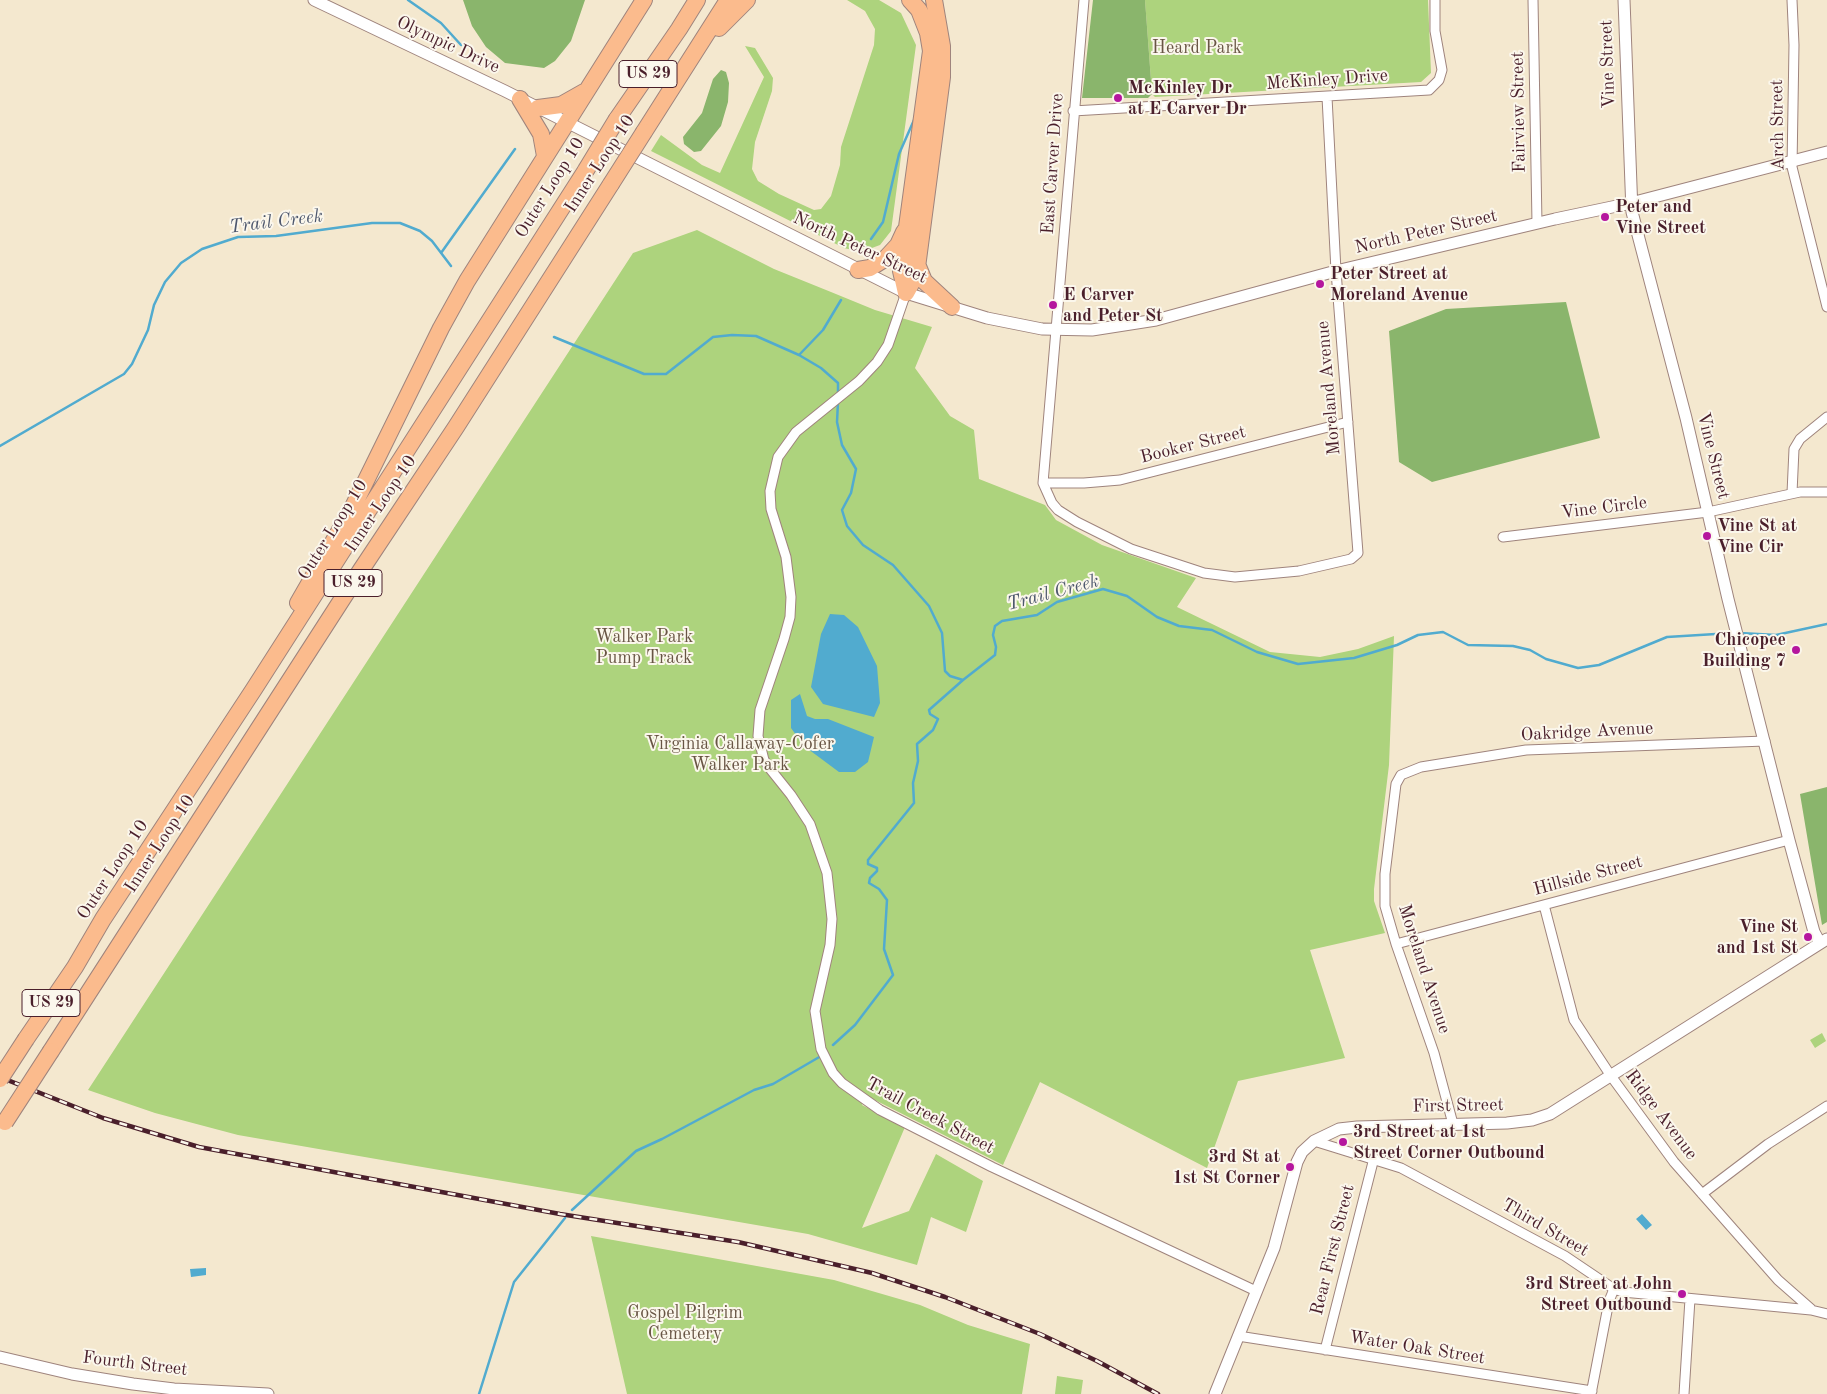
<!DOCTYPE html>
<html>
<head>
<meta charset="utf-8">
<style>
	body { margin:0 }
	canvas { display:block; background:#f4e8cf }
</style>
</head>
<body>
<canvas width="1827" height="1394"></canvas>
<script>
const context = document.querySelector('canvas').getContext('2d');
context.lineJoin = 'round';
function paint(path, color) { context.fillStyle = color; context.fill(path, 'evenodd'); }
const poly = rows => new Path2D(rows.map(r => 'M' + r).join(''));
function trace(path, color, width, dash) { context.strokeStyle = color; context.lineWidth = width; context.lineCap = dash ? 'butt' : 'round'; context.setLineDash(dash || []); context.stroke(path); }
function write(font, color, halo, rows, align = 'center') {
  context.font = font + ' "Old Standard TT",serif'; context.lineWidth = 4; context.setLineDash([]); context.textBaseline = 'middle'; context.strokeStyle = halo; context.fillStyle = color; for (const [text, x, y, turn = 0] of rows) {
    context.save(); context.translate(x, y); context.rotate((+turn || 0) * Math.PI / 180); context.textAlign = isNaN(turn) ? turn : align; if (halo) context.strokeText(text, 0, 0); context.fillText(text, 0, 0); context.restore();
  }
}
paint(poly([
	[847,0,879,0,901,13,916,45,891,231,880,245,861,252,844,248,651,151,661,135,702,165,720,173,764,77,745,46,755,48,773,78,772,91,755,142,752,169,758,181,779,194,814,210,821,209,831,196,840,165,841,147,874,45,875,29,865,11],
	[1145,0,1428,0,1431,73,1421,82,1155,97,1152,94],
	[697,230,774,269,831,292,875,310,932,327,915,368,950,416,974,430,979,479,1045,505,1056,520,1102,545,1196,578,1177,607,1270,652,1320,657,1358,649,1394,636,1389,765,1374,889,1374,901,1385,933,1310,950,1345,1058,1238,1081,1207,1168,1040,1082,1003,1165,867,1096,862,1105,905,1127,862,1228,909,1211,936,1154,983,1181,966,1232,931,1217,917,1265,808,1234,238,1135,155,1113,88,1090,633,253],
	[1822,1033,1826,1041,1815,1048,1810,1040],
	[591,1236,834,1280,920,1305,968,1325,1030,1344,1022,1394,627,1394],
	[1057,1376,1083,1380,1081,1394,1055,1394]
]), '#add37d');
paint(poly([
	[463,0,585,0,571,41,555,61,544,68,505,63,486,47,472,26],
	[1093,0,1145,0,1152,94,1148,98,1082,98],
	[721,70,726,72,729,83,728,102,721,126,701,151,694,152,684,144,683,137,702,113,713,79],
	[1566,302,1600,438,1432,482,1399,462,1389,331,1446,309],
	[1827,787,1827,922,1822,925,1800,794]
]), '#8ab56c');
paint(poly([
	[830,614,844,615,858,627,877,666,880,703,874,717,823,704,811,687,821,634],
	[800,694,807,716,815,719,828,719,874,737,868,762,855,772,839,772,804,746,791,728,791,700],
	[1642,1214,1652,1225,1646,1230,1636,1219],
	[206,1268,206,1275,191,1277,190,1269]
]), '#51abcf');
trace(poly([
	[408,0,441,23,461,45],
	[871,239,883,222,899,154,914,120],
	[441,253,515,149],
	[554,337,644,374,666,374,713,337,732,335,756,336,799,355,821,368,838,383,838,394],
	[799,355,823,330,841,300],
	[838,402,837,422,842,445,856,469,851,493,842,510,847,526,863,545,893,565,929,606,942,633,945,671,950,676,963,680],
	[0,446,124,374,132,364,148,330,154,305,165,282,181,263,202,249,238,237,276,236,372,223,400,223,420,231,432,241,451,266],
	[1740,633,1776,635,1827,624],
	[833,1045,855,1025,893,975,884,949,887,900,879,889,869,883,870,878,877,871,877,868,868,864,868,860,914,803,913,783,918,761,917,744,933,730,938,719,930,714,929,710,963,680,995,655,996,647,993,635,995,626,1002,621,1037,615,1057,602,1103,589,1127,596,1157,617,1179,626,1212,630,1257,652,1298,664,1354,658,1397,645,1418,635,1443,632,1468,645,1513,646,1530,650,1546,659,1578,668,1599,665,1667,637,1732,633],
	[572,1210,636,1151,662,1139,754,1090,773,1084,821,1056],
	[479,1394,514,1282,565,1218]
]), '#51abcf', 2.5);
const minor = poly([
	[1084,0,1043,483,1052,503,1058,510,1077,522,1131,549,1204,573,1235,577,1299,571,1351,559,1358,553,1336,271,1327,97],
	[1533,0,1537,223],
	[1792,0,1794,45,1792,167,1827,307],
	[1073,111,1429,90,1439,80,1442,70,1435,31,1435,0],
	[906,293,888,345,877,362,859,381,796,432,778,457,770,491,771,509,786,557,791,597,790,617,784,639,760,710,758,736,764,760,771,770,791,795,810,824,827,873,832,919,830,945,815,1011,821,1049,833,1073,842,1083,880,1110,992,1167,1256,1291],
	[1043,483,1084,483,1120,480,1348,422],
	[1792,493,1794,449,1800,439,1827,417],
	[1503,537,1708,512,1800,492,1827,492],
	[1544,905,1574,1020,1611,1076,1674,1162,1778,1280,1811,1309],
	[1396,944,1789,840],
	[1453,1124,1434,1053,1396,944,1385,906,1385,874,1396,784,1401,775,1421,767,1526,750,1765,741],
	[1314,1141,1401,1168,1565,1256,1614,1289,1623,1292,1811,1310,1827,1314],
	[1702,1194,1768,1144,1827,1106],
	[1238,1336,1592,1391],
	[1325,1350,1374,1158],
	[1591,1394,1609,1301,1614,1289],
	[1684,1394,1690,1299]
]);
const tertiary = poly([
	[314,0,505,91,906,293,987,318,1042,329,1092,330,1156,320,1336,271,1555,219,1631,203,1827,152],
	[1624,0,1632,212,1686,418,1728,599,1789,840,1814,932,1820,943],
	[0,1357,72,1374,133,1384,174,1389,268,1394],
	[1215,1394,1274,1248,1297,1162,1302,1152,1314,1141,1339,1129,1357,1127,1507,1123,1532,1120,1550,1114,1827,939]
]);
const motorway = poly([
	[719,28,747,0],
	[520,99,541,134,545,156],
	[538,108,561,105,584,92],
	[617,119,679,29,697,0],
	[644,132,728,0],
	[917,264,924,281,952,307],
	[858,270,870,268,886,258,898,245,904,232],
	[906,293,901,271,931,51,928,33,919,10,910,0],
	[906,293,916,275,942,77,942,46,934,0],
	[298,603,351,511,441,328,467,281,644,0],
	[26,1039,75,967,103,919,254,689,586,170],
	[51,1051,361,570,456,427,611,184]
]);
trace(minor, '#9f847d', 11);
trace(tertiary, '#9f847d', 13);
trace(motorway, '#9f847d', 18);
trace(minor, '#fff', 9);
trace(tertiary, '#fff', 11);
trace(motorway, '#fbbb8d', 16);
const rail = poly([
	[0,1077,103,1118,199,1147,560,1214,738,1242,872,1273,945,1297,1040,1334,1097,1361,1158,1394]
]);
trace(rail, '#4a1f2b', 4.5);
trace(rail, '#fbf7ec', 2.5, [8]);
const motorwayBridge = poly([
	[586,170,617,119],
	[611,184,644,132],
	[0,1079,26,1039],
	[5,1122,51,1051]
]);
trace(motorwayBridge, '#9f847d', 18, []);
trace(motorwayBridge, '#fbbb8d', 16);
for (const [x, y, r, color] of [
	[1118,98,5,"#b5179e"],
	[1605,217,5,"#b5179e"],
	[1320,284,5,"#b5179e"],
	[1053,305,5,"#b5179e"],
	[1707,536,5,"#b5179e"],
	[1796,650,5,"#b5179e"],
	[1808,937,5,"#b5179e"],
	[1343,1142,5,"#b5179e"],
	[1290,1167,5,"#b5179e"],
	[1682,1294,5,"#b5179e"]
]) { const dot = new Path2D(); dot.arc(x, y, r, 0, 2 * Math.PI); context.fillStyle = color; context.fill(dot); trace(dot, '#fbf7ec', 2); }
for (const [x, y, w] of [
	[648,74,58],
	[353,583,58],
	[51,1003,58]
]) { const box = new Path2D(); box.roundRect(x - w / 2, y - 13.5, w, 27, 4); context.fillStyle = '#fbf7ec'; context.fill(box); trace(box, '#4a1f2b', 1); }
write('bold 16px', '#4a1f2b', null, [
	["US 29",648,74],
	["US 29",353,583],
	["US 29",51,1003]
]);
write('18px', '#4a1f2b', '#fbf7ec', [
	["Olympic Drive",448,45,25],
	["Vine Street",1608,64,-92],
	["McKinley Drive",1327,80,-4],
	["Fairview Street",1519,112,-91],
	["Arch Street",1778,125,-91],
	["Inner Loop 10",600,164,-57],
	["East Carver Drive",1053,164,-86],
	["Outer Loop 10",550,188,-58],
	["North Peter Street",1426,232,-13],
	["North Peter Street",860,248,25],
	["Moreland Avenue",1329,388,-95],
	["Booker Street",1193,445,-14],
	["Vine Street",1713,456,76],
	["Inner Loop 10",381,504,-56],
	["Vine Circle",1604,508,-7],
	["Outer Loop 10",333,530,-58],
	["Oakridge Avenue",1587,732,-3],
	["Inner Loop 10",160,844,-57],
	["Outer Loop 10",113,870,-57],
	["Hillside Street",1588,876,-15],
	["Moreland Avenue",1424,969,72],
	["First Street",1458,1106,-1],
	["Ridge Avenue",1661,1115,53],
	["Trail Creek Street",930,1116,28],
	["Third Street",1545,1228,30],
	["Rear First Street",1333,1250,-76],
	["Water Oak Street",1417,1348,9],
	["Fourth Street",135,1364,7]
]);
write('18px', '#685544', '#fbf7ec', [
	["Heard Park",1197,48],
	["Walker Park",644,637],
	["Pump Track",644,658],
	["Virginia Callaway-Cofer",740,744],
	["Walker Park",740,765],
	["Gospel Pilgrim",685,1313],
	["Cemetery",685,1334]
]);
write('bold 18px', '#4a1f2b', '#fbf7ec', [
	["McKinley Dr",1128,88],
	["at E Carver Dr",1128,109],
	["Peter and",1615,207],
	["Vine Street",1615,228],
	["Peter Street at",1330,274],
	["Moreland Avenue",1330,295],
	["E Carver",1063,295],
	["and Peter St",1063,316],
	["Vine St at",1717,526],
	["Vine Cir",1717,547],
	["Chicopee",1786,640,"right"],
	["Building 7",1786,661,"right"],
	["Vine St",1798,927,"right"],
	["and 1st St",1798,948,"right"],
	["3rd Street at 1st",1353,1132],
	["Street Corner Outbound",1353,1153],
	["3rd St at",1280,1157,"right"],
	["1st St Corner",1280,1178,"right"],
	["3rd Street at John",1672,1284,"right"],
	["Street Outbound",1672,1305,"right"]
], 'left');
write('italic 19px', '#4d576d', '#fbf7ec', [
	["Trail Creek",276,222,-7],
	["Trail Creek",1053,593,-15]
]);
</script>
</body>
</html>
